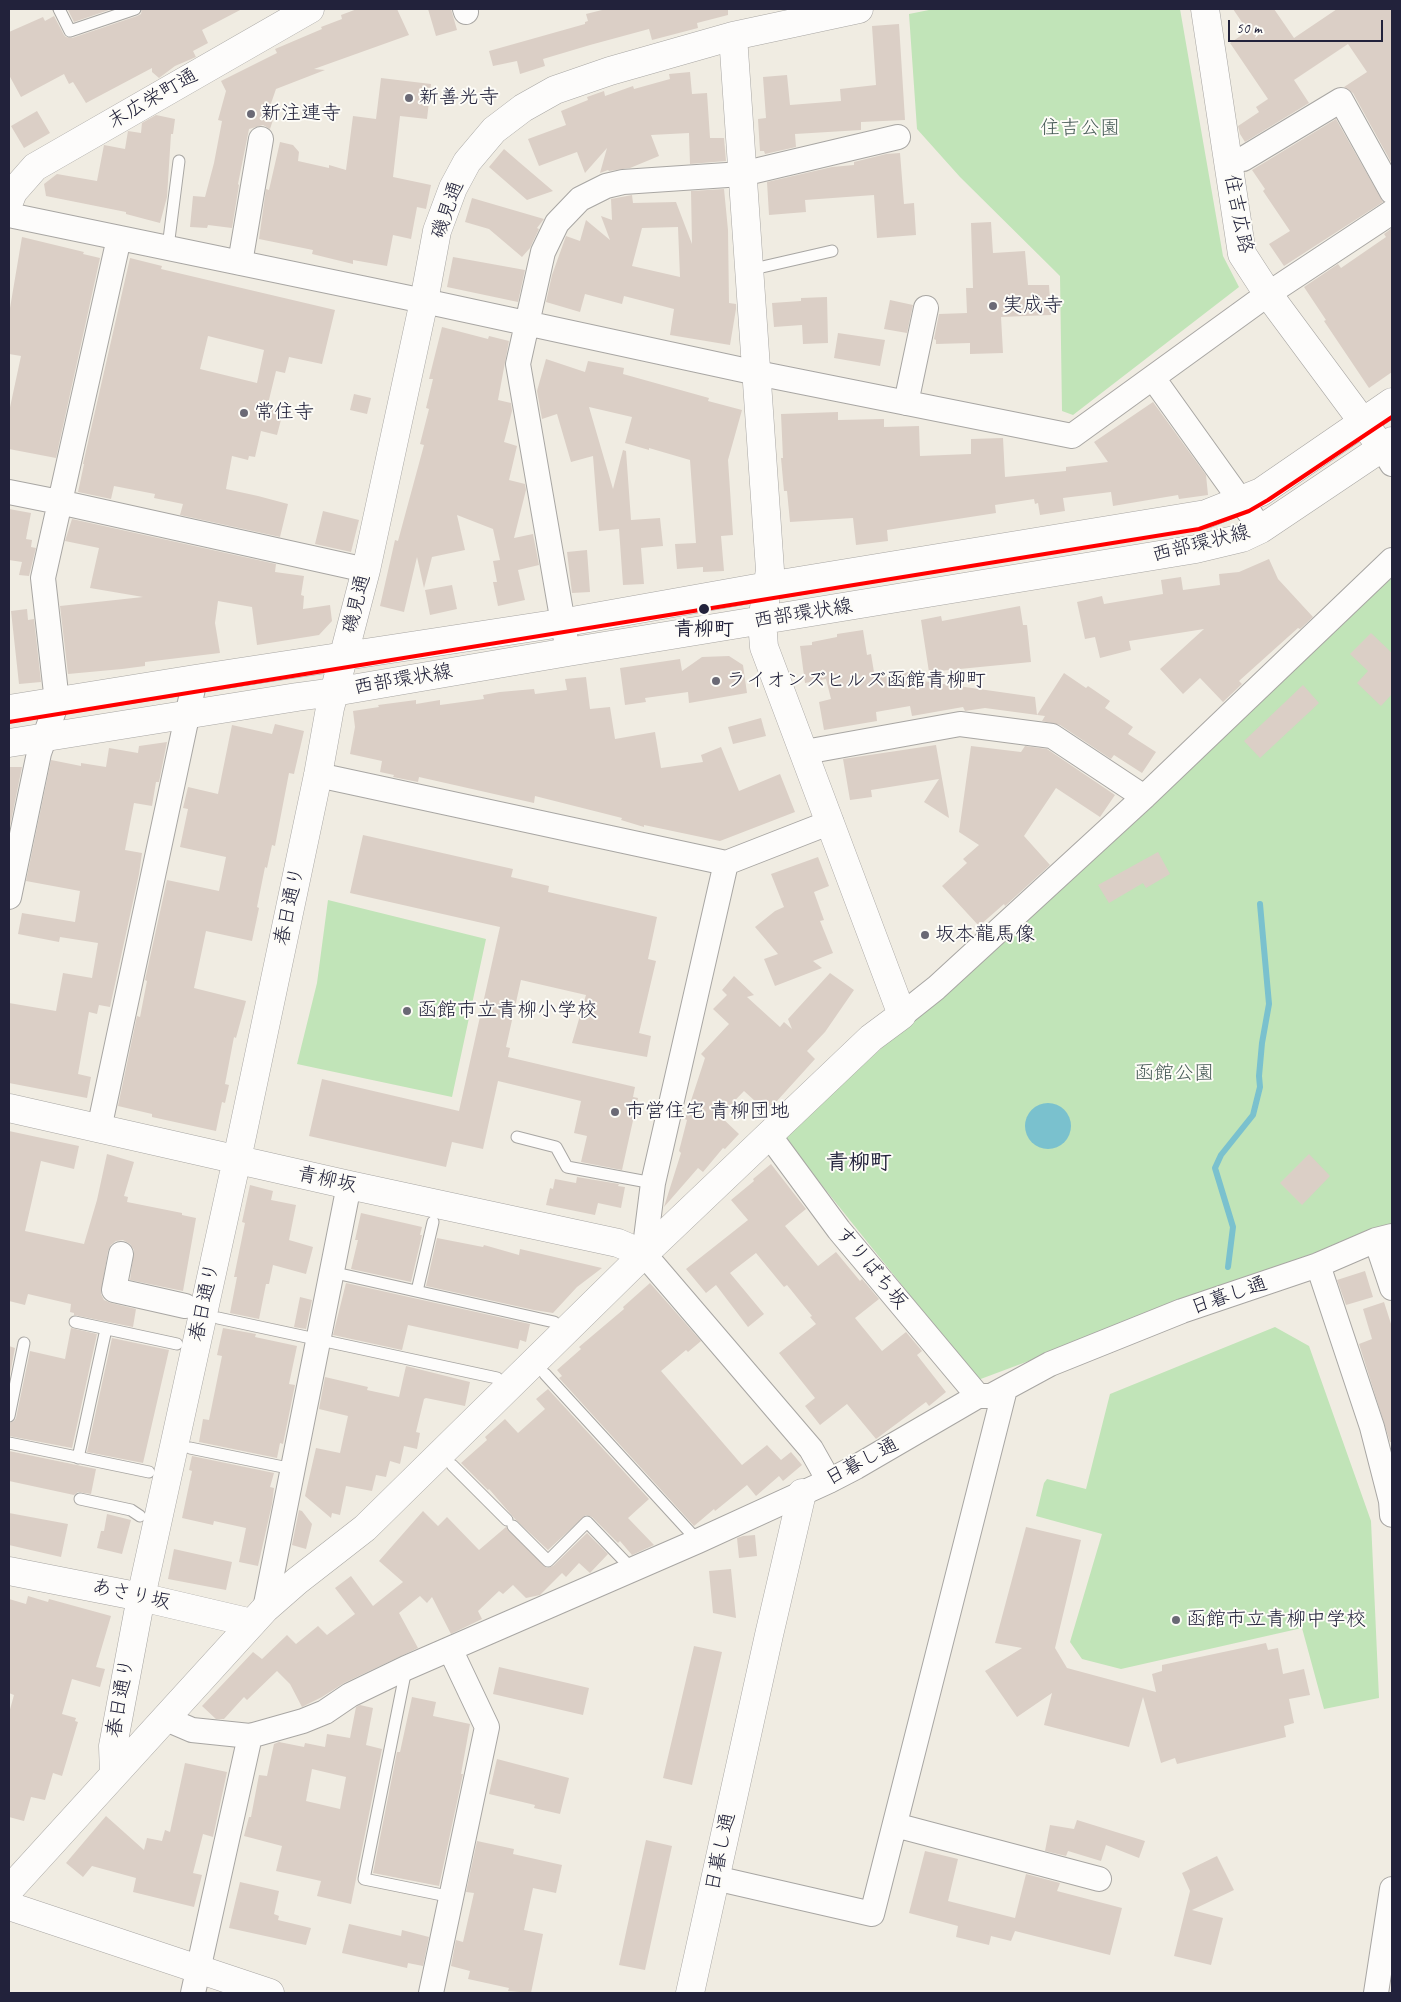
<!DOCTYPE html>
<html>
<head>
<meta charset="utf-8">
<style>
	body { margin:0 }
	#map { position:relative; width:1401px; height:2002px; overflow:hidden; background:#f0ece2; font-family:Caveat,sans-serif }
	canvas { display:block }
	.frame { position:absolute; inset:0; border:10px solid #22223b; pointer-events:none }
	.scale { position:absolute; left:1228px; top:20px; width:155px; height:22px; box-sizing:border-box; border:2px solid #22223b; border-top:0; padding-left:6px; font-size:15px; line-height:18px; white-space:nowrap; color:#22223b; -webkit-text-stroke:4px #fdfcf7; paint-order:stroke }
</style>
</head>
<body>
<div id="map">
<canvas width="1401" height="2002"></canvas>
<div class="frame"></div>
<div class="scale">50 m</div>
</div>
<script>
const context = document.querySelector('canvas').getContext('2d');
context.lineJoin = 'round';
function paint(path, color) { context.fillStyle = color; context.fill(path, 'evenodd'); }
const poly = rows => new Path2D(rows.map(r => 'M' + r).join(''));
function trace(path, color, width, dash) { context.strokeStyle = color; context.lineWidth = width; context.lineCap = dash ? 'butt' : 'round'; context.setLineDash(dash || []); context.stroke(path); }
function write(font, color, halo, rows, align = 'center') {
  context.font = font + ' Caveat,"Klee One",sans-serif'; context.lineWidth = 4; context.setLineDash([]); context.textBaseline = 'middle'; context.strokeStyle = halo; context.fillStyle = color; for (const [text, x, y, turn = 0] of rows) {
    context.save(); context.translate(x, y); context.rotate((+turn || 0) * Math.PI / 180); context.textAlign = isNaN(turn) ? turn : align; if (halo) context.strokeText(text, 0, 0); context.fillText(text, 0, 0); context.restore();
  }
}
paint(poly([
	[934,9,1180,9,1223,256,1239,287,1073,415,1062,411,1060,276,960,177,917,129,909,14],
	[1392,577,1392,1225,978,1380,784,1138],
	[328,900,486,939,452,1097,297,1064,317,983],
	[1275,1327,1309,1346,1371,1521,1379,1698,1324,1709,1302,1628,1121,1669,1082,1659,1070,1642,1102,1534,1036,1516,1044,1483,1047,1479,1086,1489,1110,1394]
]), '#c1e4b8');
paint(poly([
	'1025 1126a23 23 0 1 1 46 0a23 23 0 1 1-46 0Z'
]), '#7ac1ce');
trace(poly([
	[1228,1267,1233,1227,1215,1168,1221,1155,1253,1115,1260,1087,1259,1076,1262,1043,1269,1004,1260,904]
]), '#7ac1ce', 6);
paint(poly([
	[71,9,112,9,74,22,68,10],
	[142,9,242,9,202,30,208,43,193,51,196,57,175,66,159,78,152,72,152,68,86,103,73,82,69,84,64,74,21,97,9,75,9,32,43,17,45,21,54,16,64,35,66,37,72,38,137,16,141,14],
	[357,9,397,9,409,35,314,69,325,70,276,89,268,112,275,114,270,129,263,125,249,129,238,184,239,185,232,228,208,225,207,228,190,227,193,196,205,197,214,163,222,121,218,120,226,91,221,81,277,53,275,49,322,29,321,27,342,19,341,15],
	[428,9,451,9,457,30,436,36],
	[606,9,728,9,728,15,697,23,698,28,652,40,649,29,590,45,543,59,545,66,520,74,517,61,493,66,489,51,585,24,585,22,588,21,586,14],
	[1233,9,1274,9,1294,38,1337,9,1392,9,1392,164,1353,93,1344,87,1367,72,1348,44,1294,80,1309,103,1245,142,1240,134,1238,126,1259,112,1256,107,1268,99,1230,43,1248,31],
	[899,24,905,120,861,122,861,130,795,134,796,147,765,154,764,151,760,151,758,119,766,118,763,77,787,75,790,105,841,101,840,89,876,85,872,26],
	[690,72,692,94,707,93,710,138,724,138,726,161,690,164,689,133,651,135,659,156,630,168,609,171,608,170,600,173,607,148,585,173,577,152,539,166,528,139,566,125,561,111,588,100,587,97,604,91,605,96,633,86,634,89,670,79,669,74],
	[381,78,431,84,427,119,400,116,393,177,431,185,426,209,417,207,411,239,393,235,387,266,353,260,353,264,312,254,313,250,259,239,266,189,269,190,280,142,293,145,299,152,298,161,329,168,329,165,346,170,353,116,376,119],
	[37,111,50,133,24,148,11,126],
	[156,115,175,119,173,134,171,134,167,197,160,223,126,214,126,212,46,196,44,184,57,174,97,181,104,145,125,149,128,131,141,133,142,123],
	[1336,119,1383,202,1284,266,1269,244,1290,231,1263,191,1265,189,1252,170],
	[504,149,519,162,553,191,527,200,489,167],
	[900,153,904,204,914,203,916,235,877,238,874,195,805,200,806,212,769,215,767,182,832,167,854,165,854,162,886,154],
	[724,189,728,230,729,303,736,304,736,309,730,345,670,335,674,309,624,296,622,304,585,294,580,312,546,302,552,275,566,236,580,241,586,220,610,240,601,216,612,220,611,199,632,195,633,203,676,202,692,244,691,191],
	[678,227,680,277,632,266,642,228],
	[472,198,544,219,537,228,539,229,530,248,522,257,489,229,465,222],
	[991,222,993,253,1025,251,1028,285,1049,285,1051,315,1001,317,1003,353,970,354,970,343,936,344,936,340,934,339,939,314,967,313,966,288,973,288,971,223],
	[1392,228,1392,372,1369,388,1324,321,1326,320,1304,287,1338,264,1341,268,1386,237,1384,234],
	[22,237,84,252,83,254,100,258,56,458,9,449,9,412,21,356,9,354,9,314],
	[453,257,525,270,518,302,447,287],
	[130,258,162,266,161,269,335,310,322,364,289,357,285,373,276,371,267,408,283,412,277,435,261,431,255,457,249,456,248,460,232,456,226,489,258,496,288,504,280,537,180,515,183,504,154,498,155,494,114,486,111,499,78,492,84,464,83,464],
	[208,336,264,350,257,383,200,369],
	[827,297,828,343,803,344,802,325,774,327,772,303,801,301,801,298],
	[890,300,913,305,907,333,884,329],
	[442,327,488,339,489,336,509,341,498,400,511,403,512,411,504,442,517,446,509,480,525,484,526,490,514,538,533,534,539,565,518,570,525,600,498,606,493,582,497,582,493,561,500,560,493,529,457,515,465,550,432,557,424,588,417,557,404,612,380,606,395,540,398,541,424,445,420,444,429,409,426,408,433,379,429,379],
	[838,333,885,340,880,366,834,358],
	[546,359,585,372,588,361,624,368,623,374,709,398,708,401,742,410,728,460,733,535,721,536,724,571,703,572,703,567,677,569,675,544,696,543,690,460,649,448,649,450,625,443,632,417,589,407,613,489,623,450,626,451,631,520,660,518,663,546,641,548,644,584,623,585,619,529,599,531,593,456,571,462,557,414,542,419,537,391],
	[354,394,371,398,367,414,350,410],
	[1153,402,1206,475,1208,495,1179,499,1178,495,1113,506,1111,492,1063,498,1065,511,1040,515,1038,503,1035,504,1034,499,995,505,996,513,887,530,888,541,856,545,853,518,790,522,787,491,784,491,781,458,783,458,781,414,838,412,838,420,884,419,884,427,919,426,920,456,971,454,971,439,1003,438,1005,477,1066,471,1066,467,1108,462,1094,442],
	[9,509,31,513,26,539,32,540,31,547,36,548,29,576,19,575,22,562,9,560],
	[323,511,359,520,351,552,315,544],
	[72,519,276,564,275,572,304,576,301,595,304,596,303,609,330,605,332,621,319,635,257,645,252,607,218,601,215,623,220,653,145,662,145,666,122,669,68,674,60,606,143,597,90,588,99,548,65,541],
	[587,550,590,592,572,593,567,552],
	[1269,559,1278,579,1313,617,1300,629,1298,628,1239,681,1242,684,1223,702,1200,678,1183,694,1160,669,1204,629,1129,641,1131,650,1100,658,1095,637,1085,639,1077,602,1102,596,1104,604,1163,594,1161,580,1181,577,1183,590,1220,585,1219,574,1239,572],
	[452,585,457,609,430,615,425,590],
	[1020,606,1023,625,1027,625,1031,662,929,672,921,620,941,616,942,621],
	[27,609,28,620,34,619,41,682,19,684,11,611],
	[863,630,867,655,871,654,875,678,909,672,909,679,1035,697,1037,715,1064,673,1086,688,1088,686,1110,701,1105,708,1133,727,1128,734,1156,752,1142,773,1114,755,1111,759,1060,725,1042,721,1045,716,985,708,965,711,963,707,912,716,910,706,876,712,877,721,824,730,819,702,831,699,826,679,805,683,800,646,812,645,812,642,837,637,837,634],
	[1371,633,1392,653,1392,694,1381,706,1357,683,1368,671,1350,654],
	[729,656,743,665,747,693,689,703,688,692,645,698,646,702,625,705,620,668,680,659,682,671,702,657],
	[586,677,590,709,610,707,615,739,655,732,661,768,703,762,701,755,721,747,739,791,780,774,795,812,720,841,644,825,644,827,621,820,622,818,535,796,534,803,419,777,418,782,393,777,394,775,380,772,382,761,350,754,355,727,353,711,379,707,378,705,416,700,416,704,440,700,440,705,484,699,483,695,500,692,534,689,535,694,567,690,565,679],
	[1303,685,1319,703,1260,758,1244,741],
	[761,718,766,736,733,744,728,727],
	[275,724,304,731,294,774,289,773,275,846,272,845,267,868,265,867,257,907,259,908,252,941,206,931,194,988,246,1001,236,1038,234,1037,225,1084,229,1085,225,1103,222,1102,216,1131,152,1117,152,1114,118,1106,137,1016,140,1017,147,981,145,980,167,880,219,891,226,857,180,847,188,809,183,808,188,787,218,794,232,725,272,734],
	[167,742,159,782,156,782,152,806,134,803,125,850,142,853,139,874,110,1007,99,1005,97,1014,89,1012,78,1074,91,1077,87,1098,9,1083,9,1003,56,1011,63,973,92,978,98,943,60,937,59,942,18,934,22,913,75,922,80,891,26,881,51,760,81,766,81,763,106,767,109,748,138,753,139,746],
	[936,745,949,818,924,802,939,779,871,790,872,797,850,800,843,759],
	[971,746,1021,752,1025,746,1047,749,1115,795,1100,817,1056,788,1024,836,1050,865,1005,906,1004,904,979,926,942,886,967,863,963,859,979,845,959,832],
	[9,767,22,767,9,831],
	[363,835,513,869,511,877,549,886,548,892,657,917,648,959,656,961,639,1033,651,1036,647,1057,572,1043,586,995,521,980,506,1047,510,1048,508,1057,635,1087,633,1097,638,1098,622,1170,581,1162,587,1136,574,1133,581,1101,498,1081,483,1149,452,1142,446,1167,309,1136,322,1079,459,1111,500,927,350,893],
	[1158,852,1170,874,1146,888,1143,883,1109,903,1098,885],
	[818,857,829,886,814,892,824,920,820,921,833,953,813,961,822,968,775,986,764,959,778,954,755,927,775,911,784,907,771,874],
	[830,973,854,990,825,1032,807,1051,815,1059,767,1112,744,1091,720,1116,739,1134,725,1149,723,1148,703,1172,698,1168,664,1207,681,1153,679,1151,687,1120,685,1119,705,1058,701,1054,729,1024,713,1009,727,995,722,990,734,976,754,995,747,997,780,1027,784,1022,792,1029,788,1019],
	[9,1131,79,1146,74,1169,41,1161,25,1231,84,1244,97,1200,107,1154,134,1162,124,1196,128,1197,127,1202,182,1213,182,1215,196,1218,183,1291,130,1280,134,1250,130,1244,123,1240,116,1241,111,1245,108,1251,101,1294,104,1300,111,1303,136,1309,133,1327,74,1315,74,1313,70,1312,71,1304,28,1294,25,1305,9,1301],
	[1309,1154,1330,1176,1302,1205,1280,1183],
	[771,1164,806,1209,785,1226,818,1266,836,1252,860,1281,862,1279,879,1299,855,1318,882,1351,906,1332,922,1351,917,1355,946,1392,929,1406,926,1402,876,1439,847,1404,820,1425,805,1406,815,1398,779,1353,816,1324,810,1317,812,1316,787,1285,784,1287,756,1253,730,1273,764,1314,748,1327,716,1285,706,1293,686,1269,748,1220,731,1200,754,1181,753,1179],
	[577,1177,619,1184,618,1186,625,1187,621,1208,598,1203,595,1215,546,1205,550,1188,553,1189,555,1179,576,1183],
	[250,1185,273,1191,271,1200,296,1205,289,1240,313,1247,306,1274,273,1265,269,1284,266,1284,259,1319,230,1313,237,1277,234,1277,245,1223,242,1222],
	[361,1213,422,1227,420,1235,422,1235,411,1282,351,1269,358,1240,355,1240],
	[437,1238,483,1247,484,1245,519,1255,520,1249,602,1268,577,1287,553,1313,534,1310,426,1286],
	[1365,1271,1373,1297,1346,1305,1337,1280],
	[346,1283,530,1324,526,1342,520,1340,518,1349,408,1325,402,1350,333,1335],
	[650,1283,701,1341,688,1352,686,1350,661,1371,742,1465,767,1445,781,1460,791,1452,802,1465,783,1481,779,1476,756,1496,747,1485,720,1507,715,1511,714,1509,694,1526,559,1378,562,1376,557,1370,581,1349,579,1347,624,1309,623,1307],
	[300,1297,312,1300,306,1329,294,1327],
	[1384,1302,1392,1327,1392,1442,1390,1442,1359,1344,1372,1339,1363,1309],
	[71,1328,97,1334,72,1448,9,1436,9,1423,14,1421,16,1418,30,1351,65,1359],
	[223,1328,256,1334,255,1337,297,1346,289,1384,295,1385,283,1444,280,1443,277,1458,199,1442,203,1419,209,1420,222,1356,217,1355],
	[112,1338,169,1350,143,1463,87,1452],
	[9,1346,15,1348,9,1380],
	[406,1366,470,1382,465,1406,426,1398,424,1399,416,1432,420,1433,417,1449,404,1446,400,1464,390,1461,386,1477,376,1475,372,1491,346,1486,340,1515,332,1513,331,1518,305,1496,316,1448,340,1453,348,1416,319,1409,325,1377,368,1387,367,1390,399,1397],
	[548,1389,649,1499,628,1518,654,1545,632,1555,620,1541,618,1543,592,1517,586,1515,548,1550,515,1519,489,1489,488,1490,461,1463,487,1440,485,1437,505,1419,518,1433,545,1409,536,1399],
	[9,1451,96,1469,91,1494,78,1492,74,1495,9,1481],
	[192,1456,274,1473,270,1487,274,1488,272,1504,258,1566,239,1562,246,1528,214,1521,213,1525,182,1518,192,1471,189,1470],
	[299,1510,302,1511,312,1524,306,1549,292,1545],
	[423,1511,438,1526,447,1517,479,1550,506,1527,547,1568,553,1566,587,1533,608,1554,590,1573,579,1563,566,1577,562,1573,540,1595,526,1598,513,1585,503,1594,499,1591,478,1611,482,1619,451,1634,432,1597,427,1603,420,1596,399,1613,418,1648,344,1683,322,1697,302,1707,290,1684,277,1671,247,1700,244,1697,224,1719,216,1719,202,1706,253,1652,262,1659,287,1635,296,1644,318,1626,327,1635,355,1614,335,1588,351,1576,373,1606,403,1582,379,1561],
	[9,1513,68,1524,61,1557,9,1545],
	[107,1514,131,1520,122,1554,97,1548,101,1531,104,1531],
	[1026,1527,1081,1540,1055,1648,1067,1668,1156,1692,1152,1674,1162,1671,1162,1665,1266,1643,1268,1650,1278,1648,1283,1674,1304,1669,1310,1695,1289,1699,1294,1723,1284,1726,1286,1737,1177,1764,1175,1758,1161,1763,1143,1697,1129,1747,1044,1725,1052,1693,1017,1717,985,1671,1022,1648,995,1643],
	[755,1535,757,1556,739,1558,737,1538,743,1536],
	[174,1549,232,1562,226,1590,168,1579],
	[731,1569,736,1618,713,1613,709,1571],
	[28,1596,48,1602,49,1599,111,1616,96,1667,105,1669,100,1687,72,1679,62,1714,76,1718,75,1721,78,1722,62,1776,53,1773,45,1800,31,1797,24,1821,9,1817,9,1713,14,1695,9,1693,9,1599,26,1604],
	[694,1646,722,1652,692,1785,663,1778],
	[499,1667,589,1688,583,1715,493,1694],
	[412,1697,436,1702,433,1716,470,1724,461,1774,463,1774,439,1886,373,1873,397,1752,400,1752],
	[360,1705,373,1708,366,1745,382,1749,351,1904,317,1896,321,1881,276,1871,282,1846,244,1836,249,1817,251,1817,259,1775,267,1776,274,1744,279,1742,304,1747,305,1743,325,1747,327,1734,350,1738,356,1707],
	[312,1769,346,1777,340,1809,306,1801],
	[497,1759,569,1778,560,1814,534,1808,535,1805,489,1794],
	[185,1763,227,1772,213,1837,203,1834,193,1873,202,1875,194,1907,133,1892,136,1878,92,1866,83,1877,66,1863,106,1816,144,1850,147,1838,162,1841,165,1830,170,1832],
	[1077,1820,1145,1841,1139,1858,1106,1845,1101,1861,1068,1851,1066,1856,1045,1851,1050,1825,1074,1829],
	[646,1840,672,1846,645,1970,619,1965],
	[477,1841,514,1849,513,1854,562,1865,556,1893,533,1888,524,1930,543,1934,531,1993,508,1991,509,1988,468,1979,470,1971,451,1966,456,1940,463,1942,474,1893,466,1892],
	[925,1851,958,1859,948,1901,1015,1918,1026,1874,1060,1883,1057,1891,1122,1908,1110,1955,1015,1931,1011,1941,991,1936,989,1945,956,1937,958,1926,909,1913],
	[1217,1856,1234,1890,1192,1910,1223,1918,1211,1965,1174,1956,1190,1891,1182,1873],
	[240,1882,279,1891,274,1914,279,1916,278,1920,311,1928,306,1945,229,1928],
	[349,1924,401,1936,402,1930,429,1937,423,1966,408,1963,407,1968,342,1953]
]), '#dbcfc6');
const service = poly([
	[59,9,70,31,135,9],
	[168,247,179,161],
	[749,270,832,251],
	[517,1137,556,1147,567,1167,653,1183],
	[331,1272,554,1322],
	[417,1291,433,1222],
	[218,1318,497,1378],
	[75,1322,177,1344],
	[545,1374,698,1541],
	[9,1416,24,1343],
	[9,1443,149,1472],
	[190,1448,293,1469],
	[78,1458,106,1329],
	[452,1465,507,1520],
	[80,1499,131,1510,140,1516],
	[513,1526,548,1561,587,1522,632,1569],
	[406,1669,364,1879,452,1897]
]);
const minor = poly([
	[465,9,466,12],
	[1243,159,1341,100,1392,192],
	[9,215,424,301,757,373,1072,436,1268,294,1392,212],
	[240,263,261,139],
	[1153,378,1261,529],
	[906,403,926,308],
	[1382,448,1392,464],
	[9,492,59,502,366,570],
	[568,652,518,364,543,252,557,223,580,199,606,186,623,182,742,174,898,137],
	[805,752,960,724,1052,736,1144,797],
	[318,775,726,863,831,822],
	[726,863,653,1183,644,1254,811,1449,829,1481],
	[9,897,39,753,57,702,43,578,119,238],
	[902,1015,936,988,1144,797,1392,560],
	[99,1129,195,679],
	[769,1135,839,1230,978,1396],
	[1376,1240,1392,1288],
	[121,1254,114,1290,185,1306],
	[1318,1265,1372,1427,1391,1501,1392,1515],
	[265,1609,349,1185],
	[164,1718,192,1730,250,1736,303,1721,325,1712,350,1695,406,1668,698,1541,829,1481,856,1467,978,1396,991,1396,1050,1364,1182,1311,1318,1265,1376,1240,1392,1236],
	[895,1825,1099,1879],
	[715,1878,872,1914,1005,1389],
	[193,1993,250,1736],
	[431,1993,487,1727,450,1649],
	[1376,1993,1392,1889]
]);
const tertiary = poly([
	[1205,9,1242,254,1268,294,1374,437],
	[9,202,13,192,35,167,310,9],
	[9,709,195,679,561,623,768,586,1206,514,1261,492,1392,402],
	[9,743,297,697,334,692,568,652,1196,549,1242,538,1261,529,1392,441],
	[9,1108,349,1185,618,1243,644,1254],
	[9,1571,141,1597,252,1623],
	[114,1774,113,1746,141,1597,242,1136,318,775,330,708,366,570,424,301,437,231,453,188,467,162,494,130,523,108,555,90,610,71,733,36,859,9],
	[9,1890,265,1609,297,1581,365,1528,644,1254,871,1038,902,1015,764,647,762,621,770,570,733,36],
	[690,1993,769,1635,802,1493]
]);
const secondary = poly([
	[9,1906,270,1993]
]);
trace(service, '#a8a6a3', 13);
trace(minor, '#a8a6a3', 26);
trace(tertiary, '#a8a6a3', 29);
trace(secondary, '#a8a6a3', 29);
trace(service, '#fdfcfb', 11);
trace(minor, '#fdfcfb', 24);
trace(tertiary, '#fdfcfb', 28);
trace(secondary, '#fdfcfb', 28);
trace(poly([
	[9,722,1199,529,1249,511,1268,500,1392,417]
]), '#f00', 4);
for (const [x, y, r, color] of [
	[409,98,5,"#6a6975"],
	[251,114,5,"#6a6975"],
	[993,306,5,"#6a6975"],
	[244,413,5,"#6a6975"],
	[704,609,6,"#22223b"],
	[716,681,5,"#6a6975"],
	[925,935,5,"#6a6975"],
	[407,1011,5,"#6a6975"],
	[615,1112,5,"#6a6975"],
	[1176,1620,5,"#6a6975"]
]) { const dot = new Path2D(); dot.arc(x, y, r, 0, 2 * Math.PI); context.fillStyle = color; context.fill(dot); trace(dot, '#fdfcf7', 2); }
write('20px', '#22223b', '#fdfcf7', [
	["新善光寺",419,98],
	["新注連寺",261,114],
	["実成寺",1003,306],
	["常住寺",254,413],
	["ライオンズヒルズ函館青柳町",726,681],
	["坂本龍馬像",935,935],
	["函館市立青柳小学校",417,1011],
	["市営住宅 青柳団地",625,1112],
	["函館市立青柳中学校",1186,1620]
], 'left');
write('20px', '#22223b', '#fdfcf7', [
	["末広栄町通",153,99,-30],
	["磯見通",448,210,-70],
	["住吉広路",1238,214,79],
	["西部環状線",1201,544,-14],
	["磯見通",357,604,-76],
	["西部環状線",803,614,-9],
	["西部環状線",403,680,-10],
	["春日通り",290,906,-78],
	["青柳坂",327,1180,12],
	["すりばち坂",871,1268,50],
	["日暮し通",1229,1296,-19],
	["春日通り",205,1302,-78],
	["日暮し通",862,1462,-28],
	["あさり坂",131,1595,12],
	["春日通り",121,1698,-80],
	["日暮し通",721,1852,-78]
]);
write('20px', '#465a56', '#fdfcf7', [
	["住吉公園",1080,129],
	["函館公園",1174,1074]
]);
write('bold 20px', '#22223b', '#fdfcf7', [
	["青柳町",704,630]
]);
write('bold 22px', '#22223b', '#fdfcf7', [
	["青柳町",859,1163]
]);
</script>
</body>
</html>
